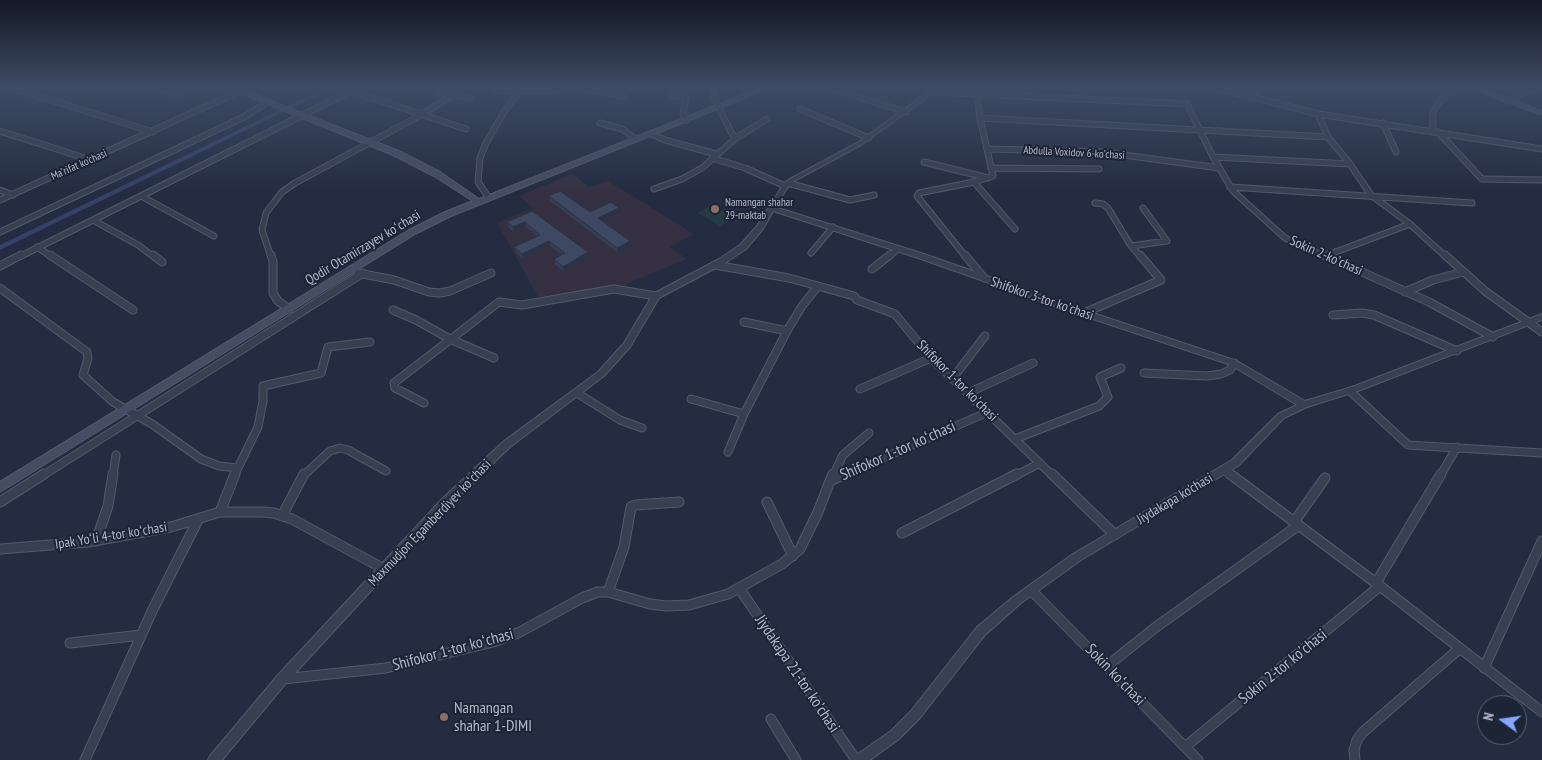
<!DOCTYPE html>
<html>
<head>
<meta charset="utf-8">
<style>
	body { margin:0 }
	#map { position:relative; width:1542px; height:760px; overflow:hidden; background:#232c41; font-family:"PT Sans Narrow",sans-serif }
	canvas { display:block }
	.north { position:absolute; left:1477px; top:695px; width:50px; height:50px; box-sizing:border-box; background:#1c2436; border:1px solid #596072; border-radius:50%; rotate:284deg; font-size:14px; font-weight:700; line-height:20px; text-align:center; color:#b4bacc }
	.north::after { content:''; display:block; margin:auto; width:18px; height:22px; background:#85a5ff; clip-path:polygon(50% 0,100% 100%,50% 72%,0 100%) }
</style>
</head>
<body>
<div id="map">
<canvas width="1542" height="760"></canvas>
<div class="north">N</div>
</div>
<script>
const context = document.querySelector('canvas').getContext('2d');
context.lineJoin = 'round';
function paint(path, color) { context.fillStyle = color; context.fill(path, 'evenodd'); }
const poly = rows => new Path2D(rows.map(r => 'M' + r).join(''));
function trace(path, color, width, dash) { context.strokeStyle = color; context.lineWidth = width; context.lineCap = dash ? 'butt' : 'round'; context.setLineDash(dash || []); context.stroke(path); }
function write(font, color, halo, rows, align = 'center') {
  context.font = font + ' "PT Sans Narrow",sans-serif'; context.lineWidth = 4; context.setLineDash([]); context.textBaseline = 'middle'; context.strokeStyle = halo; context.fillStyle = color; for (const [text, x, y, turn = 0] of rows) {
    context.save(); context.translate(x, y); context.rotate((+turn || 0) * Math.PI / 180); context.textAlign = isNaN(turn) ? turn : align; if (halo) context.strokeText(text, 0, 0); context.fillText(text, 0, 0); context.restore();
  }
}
paint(poly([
	[572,174,589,187,608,181,694,234,670,247,687,259,624,285,538,297,497,223,533,208,519,196]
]), '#343041');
paint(poly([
	[712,205,734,218,720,226,697,213]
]), '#253b42');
paint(poly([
	[327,87,335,87,0,250,0,245,327,87]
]), '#344268');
const minorFar2 = poly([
	[9,87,153,132],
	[154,87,182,96],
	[494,87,496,90,520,91],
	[577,87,623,96],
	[713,87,714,98,732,134,736,138],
	[826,87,906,112],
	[1075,87,1084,90,1082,98],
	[1213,87,1318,114,1328,137,1350,164,1371,195,1410,224,1446,257],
	[0,90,5,87],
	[351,91,466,129],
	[437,92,471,98],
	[934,92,1187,104,1213,157,1233,191,1285,238,1327,257],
	[672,95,686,97,683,114,687,120],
	[1253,97,1262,87],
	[1507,101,1535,87],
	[800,109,869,138],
	[1318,114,1542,149],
	[980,118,1328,137],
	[600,123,622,129,636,139],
	[1383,123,1396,152],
	[0,131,91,160],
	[1433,132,1433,111,1440,101,1456,87],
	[1438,132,1482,179,1542,180],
	[651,134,665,140,716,154],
	[988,149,1102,152,1219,168],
	[1213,157,1350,164],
	[712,158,745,168,785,186],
	[924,162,988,178],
	[991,168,1099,169],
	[974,182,1015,229],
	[788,183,850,200,874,195],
	[1230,187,1472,203],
	[654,189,682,179,702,168,736,138,767,119],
	[0,190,13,195],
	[141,196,214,236],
	[489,198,478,182,480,158,486,143,504,112,520,91,552,91,562,87],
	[0,200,249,87],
	[1095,203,1103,204,1108,208,1131,246,1141,257],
	[93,220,138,245,154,257],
	[0,232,244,117,268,102],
	[1131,246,1167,241,1143,208],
	[37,247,52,257],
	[811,253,833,227],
	[1325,256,1410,224],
	[19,257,359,87],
	[271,257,262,230,266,213,282,192,295,183,421,115,453,95],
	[888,257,898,249],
	[966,257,917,196,919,193,974,182,993,176,980,118,977,93,983,87]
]);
const minorFar1 = poly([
	[50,255,133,310],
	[153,255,162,262],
	[271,255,273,262,273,293,278,301,289,309],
	[965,255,984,278],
	[1324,255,1429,302,1493,337],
	[1445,255,1485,291,1542,332],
	[1325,256,1327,255],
	[715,265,789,278,854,296,857,300,895,314,931,358,1053,476],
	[0,266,21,255],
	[872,269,890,255],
	[358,273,394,280,429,292,440,293,450,291,491,273],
	[0,288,87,352,88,358,83,375,113,402,152,424,201,459,219,466,237,468],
	[1405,292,1433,280,1463,272],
	[393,310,416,320,450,339,494,358],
	[1084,313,1161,280,1140,255],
	[1333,315,1362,313,1374,315,1457,351],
	[744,322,787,331],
	[1144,373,1207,376,1221,374,1230,370,1234,363],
	[953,378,985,336],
	[860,389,931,358],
	[1350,391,1408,445,1542,453],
	[577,393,620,420,642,428],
	[968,393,1033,363],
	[691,399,744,414],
	[424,403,395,388,394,383,499,302,522,305,614,289,656,296],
	[1015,439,1099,406,1108,397,1100,377,1121,368],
	[728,452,744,414,787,331,802,306,818,286],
	[1224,470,1232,476],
	[42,476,363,273],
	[113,476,116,455],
	[234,476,258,427,263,401,263,386,321,373,328,347,370,342],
	[303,476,330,451,340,448,348,450,386,471],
	[833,476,843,455,869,433],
	[842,476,988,412],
	[1015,476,1040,463],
	[1440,476,1457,447]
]);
const minor = poly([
	[1052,474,1115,535],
	[1230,474,1380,586,1542,712],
	[830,481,833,474],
	[0,502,44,474],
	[767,502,793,556],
	[220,512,235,474],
	[282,516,304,474],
	[1294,522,1325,478],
	[902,533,1017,474],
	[96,541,108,506,113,474],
	[0,549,88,542,171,527,220,512,263,512,274,513,292,519,384,569],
	[1376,583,1441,474],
	[739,588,856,760],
	[1031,590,1198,760],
	[608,592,624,547,631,507,635,505,679,502],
	[70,643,141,635],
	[1107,666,1156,627,1299,525],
	[1484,668,1542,541],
	[283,679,386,668,493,642,518,633,582,598,598,592,608,592,650,604,666,606,689,605,728,594,782,564,800,549,818,512,830,481,845,474],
	[771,719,796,760],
	[1185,747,1380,586],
	[85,760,153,609,198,520],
	[1355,760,1354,750,1357,740,1363,732,1459,649]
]);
const tertiary = poly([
	[935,87,942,87,861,145,794,181,788,187,775,207,924,254,1087,311,1237,361,1305,401,1352,387,1542,314,1542,320,1358,391,1307,407,1284,418,1238,466,1081,560,1021,603,985,635,919,719,899,739,870,760,853,760,855,756,891,731,911,711,977,627,1013,597,1073,554,1232,460,1278,414,1297,405,1231,365,1081,315,918,258,773,211,763,229,746,249,725,263,659,298,630,347,604,376,510,447,450,505,286,683,222,760,208,760,210,756,278,675,442,499,504,441,598,372,624,343,653,294,719,259,740,245,757,226,783,185,790,179,857,143,935,87]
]);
const secondary = poly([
	[226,87,236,87,399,151,440,172,479,199,762,87,772,87,451,216,415,234,0,492,0,482,409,230,445,212,473,201,434,176,393,155,226,87],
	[1467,87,1477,87,1542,111,1542,115,1467,87]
]);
trace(minorFar2, '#525a6c', 7);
trace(minorFar1, '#525a6c', 9);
trace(minor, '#525a6c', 11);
trace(tertiary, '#525a6c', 2);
trace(secondary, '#525a6c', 2);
trace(minorFar2, '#373f51', 5);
trace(minorFar1, '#373f51', 7);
trace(minor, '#373f51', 9);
paint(tertiary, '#373f51');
paint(secondary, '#454d64');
paint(poly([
	[549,196,590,212,620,213,603,221,630,241,631,246,618,253,550,201],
	[532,211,588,257,564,272,555,264,554,259,562,255,550,246,523,259,516,252,514,247,537,236,526,227,514,232,508,227,507,222]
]), '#353e54');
paint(poly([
	[619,208,620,213,599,223,598,218],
	[525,222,526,227,514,232,513,227],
	[549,241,550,246,523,259,522,254],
	[630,241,631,246,618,253,617,248],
	[588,252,588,257,564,272,563,267]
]), '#2b3245');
const building = poly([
	[560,191,590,212,611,202,619,208,598,218,630,241,617,248,549,196,560,191],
	[532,211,588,252,563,267,554,259,565,253,549,241,522,254,514,247,540,235,525,222,513,227,507,222,532,211]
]);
paint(building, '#3e4862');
trace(building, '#2b3245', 1);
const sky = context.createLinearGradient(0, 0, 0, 194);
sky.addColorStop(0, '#131824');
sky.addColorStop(0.45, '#3f4b65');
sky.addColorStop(1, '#3f4b6500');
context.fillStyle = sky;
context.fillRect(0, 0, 1542, 194);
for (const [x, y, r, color] of [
	[715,209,5,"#8d6e63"],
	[444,717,5,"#8d6e63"]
]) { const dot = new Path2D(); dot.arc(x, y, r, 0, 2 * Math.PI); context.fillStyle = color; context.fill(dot); trace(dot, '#1c2436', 2); }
write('11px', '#b4bacc', '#1c2436', [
	["Abdulla Voxidov 6-koʼchasi",1074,153,3],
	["Maʼrifat ko'chasi",79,165,-24]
]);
write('11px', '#b4bacc', '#1c2436', [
	["Namangan shahar",725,203],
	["29-maktab",725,216]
], 'left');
write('14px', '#b4bacc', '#1c2436', [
	["Qodir Otamirzayev koʻchasi",363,248,-31],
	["Sokin 2-koʼchasi",1326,256,24],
	["Shifokor 3-tor koʼchasi",1042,299,19],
	["Shifokor 1-tor koʼchasi",957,381,45],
	["Jiydakapa ko'chasi",1175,499,-31],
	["Maxmudjon Egamberdiyev koʻchasi",430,523,-46],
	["Ipak Yoʻli 4-tor koʻchasi",111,536,-9]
]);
write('16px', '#b4bacc', '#1c2436', [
	["Shifokor 1-tor koʻchasi",898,451,-24],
	["Shifokor 1-tor koʻchasi",453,650,-15],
	["Sokin 2-tor koʼchasi",1283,667,-39],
	["Jiydakapa 21-tor koʼchasi",797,674,56],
	["Sokin koʻchasi",1115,675,46]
]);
write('16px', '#b4bacc', '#1c2436', [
	["Namangan",454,708],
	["shahar 1-DIMI",454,726]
], 'left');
</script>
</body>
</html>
